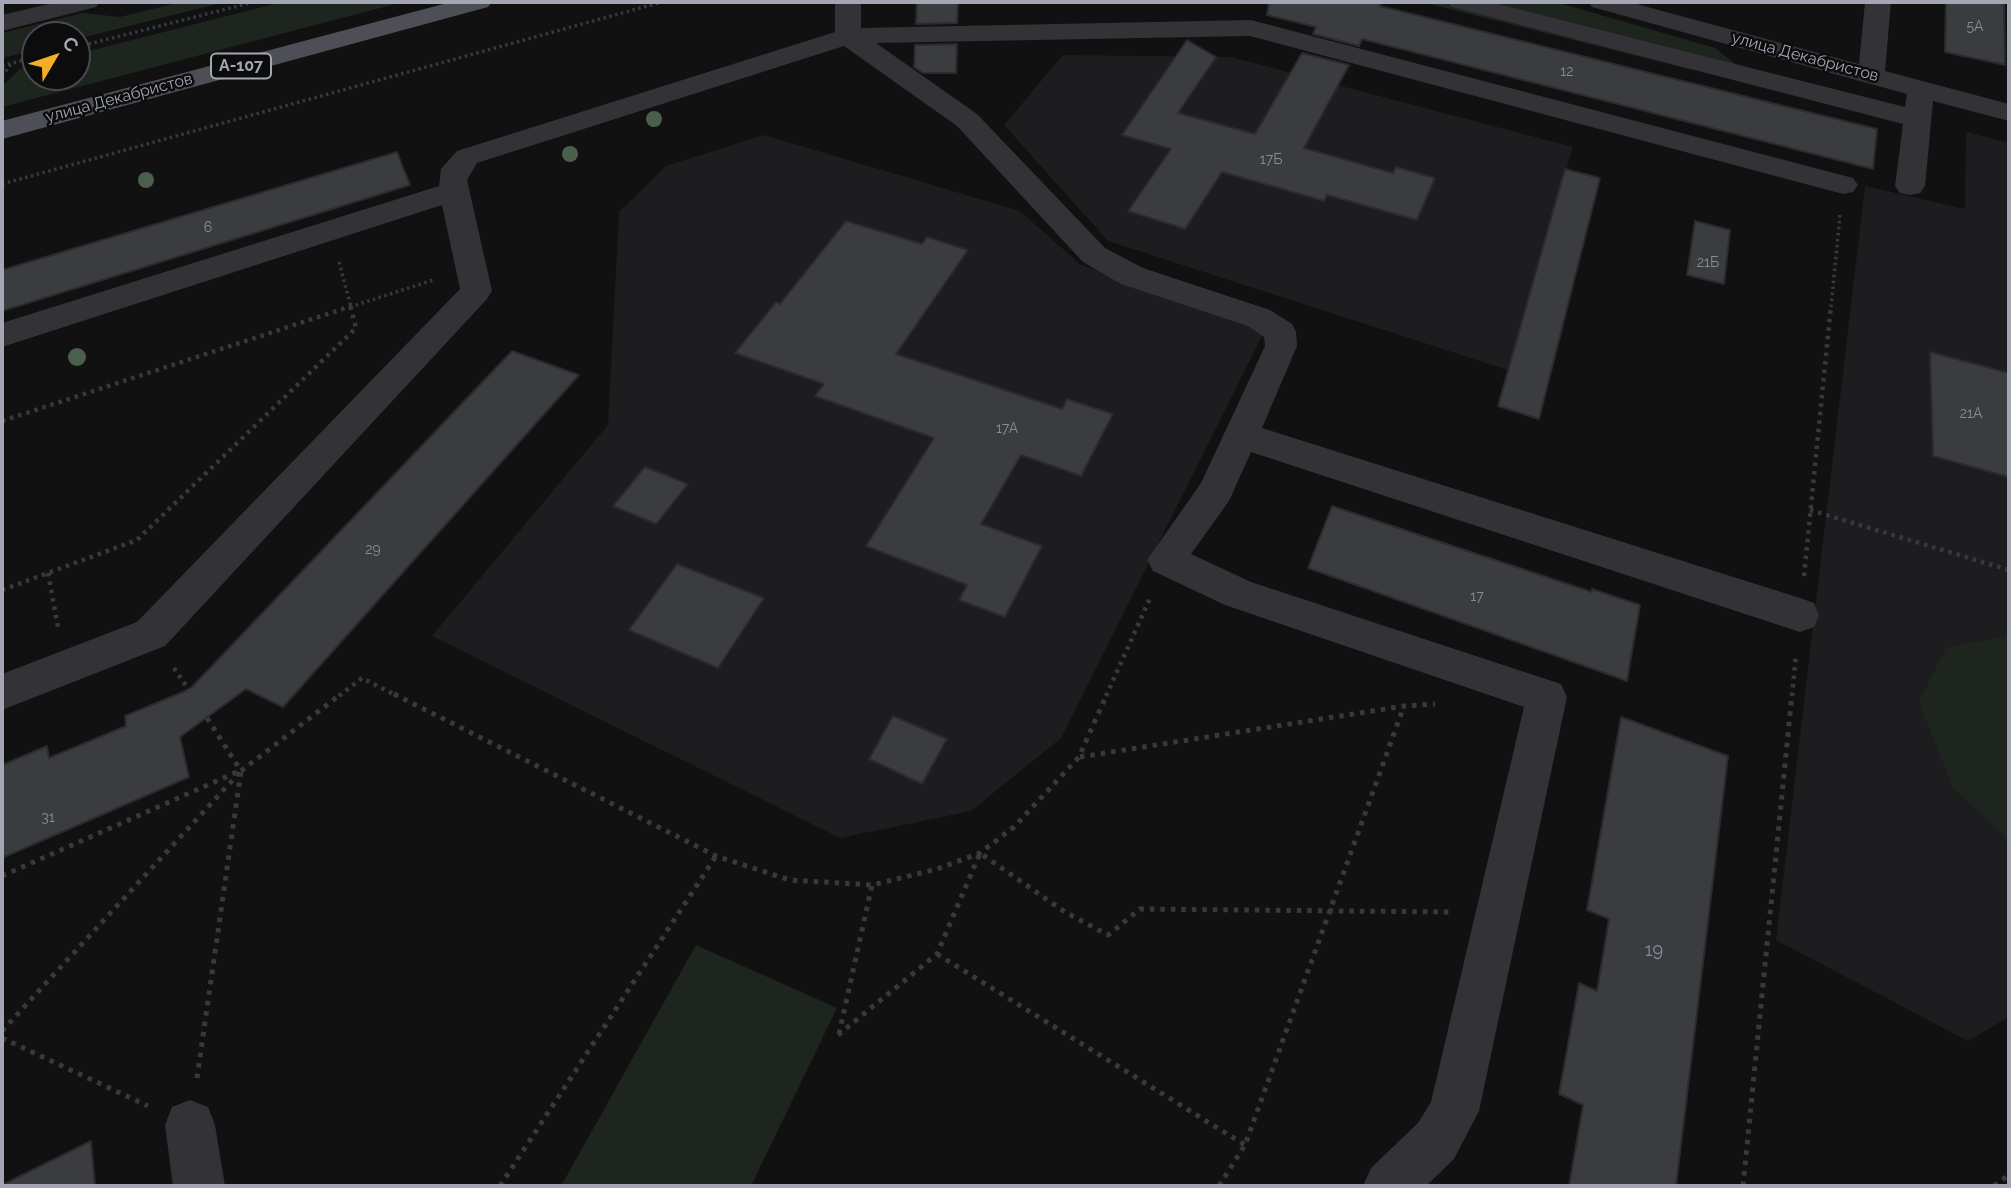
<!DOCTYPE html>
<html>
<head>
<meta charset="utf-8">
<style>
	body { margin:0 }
	#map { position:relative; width:2011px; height:1188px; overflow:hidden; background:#111112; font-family:Raleway,sans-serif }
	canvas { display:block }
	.frame { position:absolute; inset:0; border:4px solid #a2a7b3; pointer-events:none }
	.north { position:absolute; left:21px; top:21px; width:70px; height:70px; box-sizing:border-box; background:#0c0c0d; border:2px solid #484a4f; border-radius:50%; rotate:51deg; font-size:19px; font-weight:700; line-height:28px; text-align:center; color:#a2a7b3 }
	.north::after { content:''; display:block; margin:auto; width:24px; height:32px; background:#f3af28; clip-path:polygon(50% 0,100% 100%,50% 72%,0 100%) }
</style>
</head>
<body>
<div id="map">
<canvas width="2011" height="1188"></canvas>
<div class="frame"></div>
<div class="north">С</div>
</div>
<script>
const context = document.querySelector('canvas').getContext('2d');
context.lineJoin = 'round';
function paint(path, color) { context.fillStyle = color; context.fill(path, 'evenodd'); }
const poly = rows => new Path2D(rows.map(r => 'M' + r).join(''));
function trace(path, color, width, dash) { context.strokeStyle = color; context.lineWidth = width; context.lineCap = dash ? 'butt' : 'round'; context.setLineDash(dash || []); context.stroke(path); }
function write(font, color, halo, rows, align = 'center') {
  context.font = font + ' Raleway,sans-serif'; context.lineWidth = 5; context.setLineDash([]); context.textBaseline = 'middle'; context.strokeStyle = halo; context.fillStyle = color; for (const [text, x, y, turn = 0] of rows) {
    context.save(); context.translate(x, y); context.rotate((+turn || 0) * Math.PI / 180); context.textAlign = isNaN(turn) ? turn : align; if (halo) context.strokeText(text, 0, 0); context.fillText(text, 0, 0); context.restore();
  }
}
paint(poly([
	[1063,55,1231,57,1573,147,1508,370,1108,241,1004,125],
	[1966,132,2009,143,2009,1017,1968,1041,1776,940,1865,186,1965,209],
	[764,135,1020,211,1081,265,1265,330,1061,738,971,811,840,838,432,636,608,425,619,212,666,166]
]), '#1d1d1f');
paint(poly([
	[181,2,225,2,77,39,77,35,35,35,35,50,2,58,2,33,83,13,120,17],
	[282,2,403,2,2,107,2,86,20,69,35,65,35,77,77,77,77,54],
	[1422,2,1556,2,1715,48,1738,66,1726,74,1688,69],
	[2009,636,2009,840,1953,788,1919,702,1947,647],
	[696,945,837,1008,751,1186,561,1186]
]), '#1d251e');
const building = poly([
	[917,2,958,2,957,23,916,24,917,2],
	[1269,2,1382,2,1380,6,1877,129,1873,169,1362,39,1359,46,1313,34,1316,27,1267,15,1269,2],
	[1946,2,2004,2,2005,65,1945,52,1946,2],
	[1187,40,1216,57,1178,113,1255,134,1302,53,1349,65,1304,148,1393,173,1396,167,1435,178,1417,220,1327,195,1324,201,1222,172,1185,229,1128,211,1171,149,1122,135,1187,40],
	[957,44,956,73,923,73,914,67,915,45,957,44],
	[397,152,410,185,2,311,2,270,397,152],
	[1565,169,1600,178,1539,419,1498,406,1565,169],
	[846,221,922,244,927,237,968,250,896,354,1062,409,1067,399,1113,414,1081,476,1021,455,981,524,1042,546,1005,617,959,600,967,585,866,546,934,438,815,396,824,384,735,353,776,302,780,304,846,221],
	[1695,221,1730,230,1724,284,1687,275,1695,221],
	[512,351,579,375,283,707,246,689,180,737,189,777,2,858,2,765,47,746,49,758,126,726,125,716,190,689,512,351],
	[1930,352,2009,373,2009,477,1933,456,1930,352],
	[645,467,688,484,656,524,613,506,645,467],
	[1332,506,1592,592,1592,589,1640,605,1627,681,1308,568,1332,506],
	[677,564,764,598,718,668,629,630,677,564],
	[893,716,947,739,922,784,869,759,893,716],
	[1621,717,1728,756,1676,1186,1569,1186,1583,1105,1559,1094,1579,983,1597,991,1609,919,1587,910,1621,717],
	[91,1141,95,1186,2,1186,2,1185,91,1141]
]);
paint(building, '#3b3c3f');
trace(building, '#2b2b2e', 2);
trace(poly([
	[77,47,254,2],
	[2,66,35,57],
	[2,76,11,64],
	[2,184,662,2],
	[339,262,351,307],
	[350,307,433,280],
	[1831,307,1840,215]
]), '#38393e', 3.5, [2.5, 3.5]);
trace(poly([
	[2,421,355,305],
	[1810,510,2009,570],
	[48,573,58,627],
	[1804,576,1831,305],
	[2,590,137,540,356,328,350,305],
	[174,668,193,696],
	[339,696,362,678,397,696],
	[1106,696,1151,596],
	[1792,696,1796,654]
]), '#38393e', 4.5, [3.5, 5]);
trace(poly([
	[192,694,195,699],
	[394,694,716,856,790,880,872,885,937,869,980,853,1014,827,1079,757,1107,694],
	[207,718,241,771,341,694],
	[1080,757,1404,706,1435,704],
	[2,876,237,772],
	[937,954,1245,1145],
	[2,1031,241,771],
	[839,1034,872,885],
	[838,1035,937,954,980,853,1065,912,1108,935,1140,909,1450,912],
	[2,1038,148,1106],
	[197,1078,241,771],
	[500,1186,716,856],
	[1219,1186,1245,1145,1404,706],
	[1743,1186,1792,694],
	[1994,1186,2009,1175]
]), '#38393e', 5, [4.5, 6]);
paint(poly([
	[57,2,100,2,96,7,2,31,2,15,57,2],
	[835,2,861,2,861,28,1251,20,1853,178,1858,185,1853,192,1843,194,1250,36,876,43,977,114,1105,248,1143,268,1270,310,1292,324,1296,332,1297,346,1262,428,1800,598,1814,603,1819,615,1814,627,1800,632,1251,452,1229,501,1191,554,1251,582,1561,684,1567,697,1479,1111,1454,1159,1426,1186,1363,1186,1371,1168,1418,1123,1431,1102,1524,707,1225,605,1153,571,1147,560,1201,483,1265,346,1264,337,1248,326,1121,284,1083,262,957,126,844,46,477,163,467,180,492,291,487,299,165,646,2,710,2,674,137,622,460,289,442,205,2,347,2,323,439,186,441,169,457,151,835,32,835,2],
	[1448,2,1490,2,1905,107,1907,94,1592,7,1588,2,1629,2,1859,64,1865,2,1891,2,1885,71,2009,104,2009,121,1933,101,1925,186,1920,193,1910,195,1900,193,1895,186,1903,124,1452,7,1448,2],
	[190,1100,208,1107,215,1125,225,1186,173,1186,165,1125,172,1107,190,1100]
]), '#323237');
paint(poly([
	[451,2,492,2,488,7,2,139,2,121,451,2]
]), '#4e4f56');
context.fillStyle = '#4a5f4c';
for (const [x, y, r] of [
	[654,119,8],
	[570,154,8],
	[146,180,8],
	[77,357,9]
]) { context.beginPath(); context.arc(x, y, r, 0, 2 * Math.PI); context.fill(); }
write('14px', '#888c96', null, [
	["5А",1975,27],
	["12",1567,72],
	["17Б",1271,160],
	["6",208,228],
	["21Б",1708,263],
	["21А",1971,414],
	["17А",1007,429],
	["29",373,550],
	["17",1477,597],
	["31",48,818]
]);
write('16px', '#a2a7b3', '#0c0c0d', [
	["улица Декабристов",1805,57,15],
	["улица Декабристов",119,98,-15]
]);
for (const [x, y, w] of [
	[241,66,60]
]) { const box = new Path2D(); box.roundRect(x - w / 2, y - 12.5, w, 25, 5); context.fillStyle = '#0c0c0d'; context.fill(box); trace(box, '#a2a7b3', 2); }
write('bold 16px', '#a2a7b3', null, [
	["А-107",241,66]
]);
write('18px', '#888c96', null, [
	["19",1654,951]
]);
</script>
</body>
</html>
